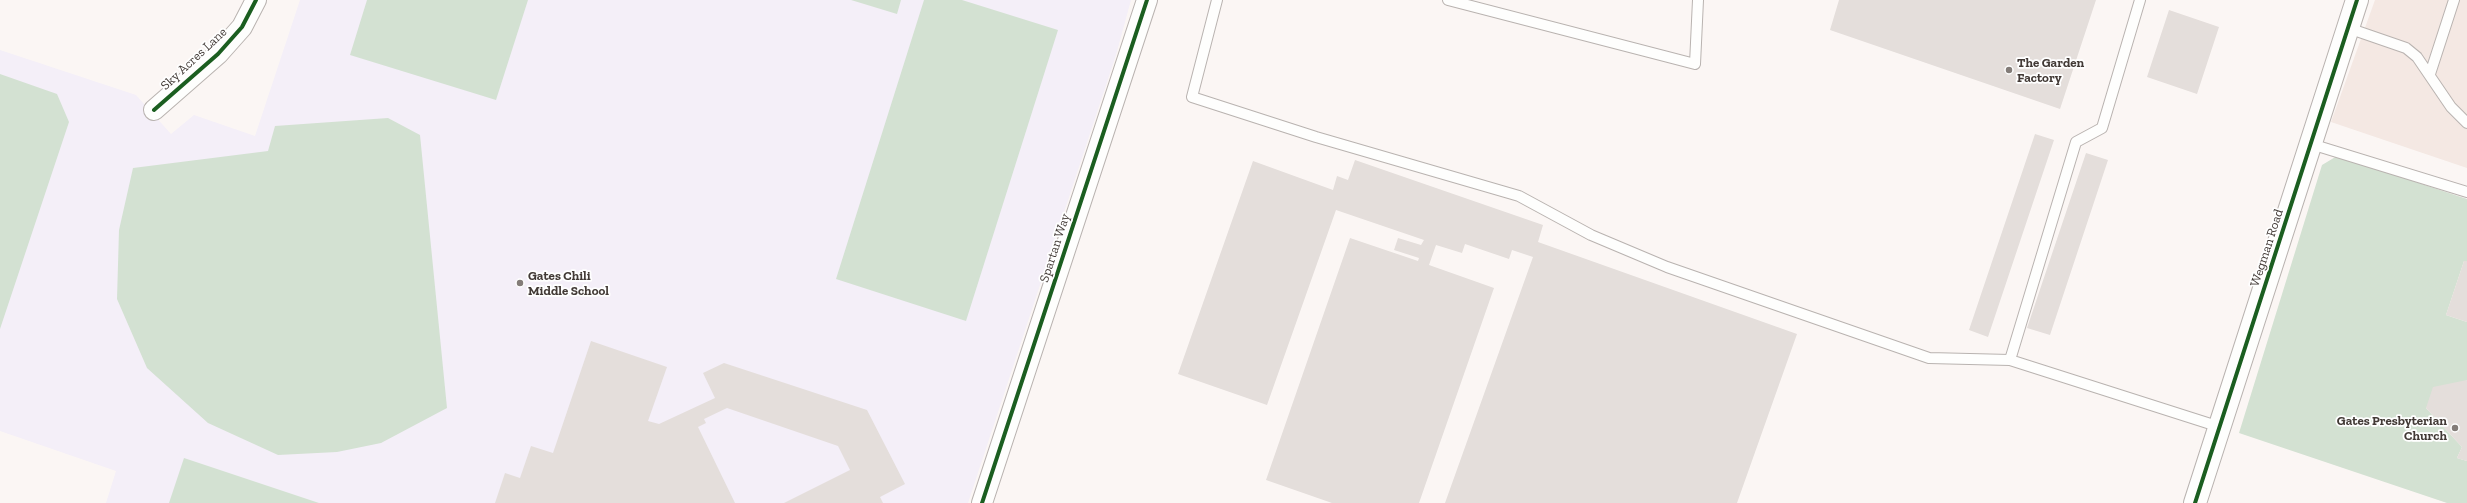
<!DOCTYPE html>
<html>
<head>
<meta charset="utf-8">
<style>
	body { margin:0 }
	canvas { display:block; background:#fbf6f4 }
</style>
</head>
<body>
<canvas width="2467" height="503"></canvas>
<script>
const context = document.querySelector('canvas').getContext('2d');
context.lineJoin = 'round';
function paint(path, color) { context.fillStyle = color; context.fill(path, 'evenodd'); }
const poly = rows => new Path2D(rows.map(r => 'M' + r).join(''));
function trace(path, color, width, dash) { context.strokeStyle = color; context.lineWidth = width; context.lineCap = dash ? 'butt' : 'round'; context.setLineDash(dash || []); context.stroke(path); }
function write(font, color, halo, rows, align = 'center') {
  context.font = font + ' "Zilla Slab",serif'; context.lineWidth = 3.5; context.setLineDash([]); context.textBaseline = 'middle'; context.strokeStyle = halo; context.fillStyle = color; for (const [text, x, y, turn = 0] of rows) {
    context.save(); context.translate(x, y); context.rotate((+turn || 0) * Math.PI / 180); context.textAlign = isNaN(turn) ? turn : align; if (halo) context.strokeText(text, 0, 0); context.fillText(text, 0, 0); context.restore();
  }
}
paint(poly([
	[2375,0,2467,0,2467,168,2331,122]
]), '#f4e8e3');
paint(poly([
	[300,0,1131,0,1116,55,968,503,106,503,116,471,0,431,0,50,136,95,171,134,194,115,255,136]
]), '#f4eff8');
paint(poly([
	[367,0,528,0,496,100,350,55],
	[851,0,901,0,897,14],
	[924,0,962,0,1058,30,966,321,836,279],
	[0,74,57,94,69,122,0,329],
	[388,118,420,135,447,408,381,443,337,452,278,455,208,423,147,368,117,299,119,230,133,168,268,151,275,126],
	[2337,156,2467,199,2467,261,2464,261,2446,315,2467,322,2467,380,2426,408,2462,447,2457,458,2467,461,2467,503,2447,503,2239,433,2322,165],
	[184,458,319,503,169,503]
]), '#d3e1d2');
paint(poly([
	[1839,0,2096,0,2060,109,1830,30],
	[2169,10,2219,27,2197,94,2147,77],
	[2035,134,2054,140,1988,337,1969,330],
	[2086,153,2108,160,2050,335,2027,328],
	[1355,160,1543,225,1538,242,1797,334,1737,503,1445,503,1533,257,1512,250,1509,259,1465,244,1462,253,1436,245,1429,265,1494,288,1419,503,1332,503,1266,480,1350,238,1418,261,1419,258,1394,250,1398,238,1421,245,1424,240,1336,210,1267,405,1178,374,1253,161,1333,190,1337,176,1348,180],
	[2464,261,2467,261,2467,322,2446,315],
	[591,341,667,367,648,421,659,424,715,398,703,373,724,363,867,410,905,484,880,497,883,503,784,503,850,470,838,446,727,408,704,419,706,423,698,427,735,503,495,503,505,473,520,478,531,446,553,453],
	[2467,380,2467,461,2457,458,2462,447,2426,408,2433,387]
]), '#e4dedb');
const lane = poly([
	[1217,0,1192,97,1316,137,1519,196,1591,235,1667,267,1929,358,2010,360,2220,427],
	[1448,0,1695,64,1698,0],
	[2348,28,2406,48,2417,57,2451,107,2467,123],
	[2430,74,2454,0],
	[2311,144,2467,192],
	[2010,360,2076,142,2102,128,2140,0]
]);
const street = poly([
	[154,110,218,54,242,27,256,0],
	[982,503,1147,0]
]);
const secondary = poly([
	[2195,503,2357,0]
]);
trace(lane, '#b9b3b0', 12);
trace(street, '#b9b3b0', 22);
trace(secondary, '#b9b3b0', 24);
trace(lane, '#fefefd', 10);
trace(street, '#fefefd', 20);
trace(secondary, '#fefefd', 22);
trace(poly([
	[154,110,218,54,242,27,256,0],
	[982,503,1147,0],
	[2195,503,2357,0]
]), '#1b5e20', 4);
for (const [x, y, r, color] of [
	[2009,70,4,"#837c78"],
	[520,283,4,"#837c78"],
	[2455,428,4,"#837c78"]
]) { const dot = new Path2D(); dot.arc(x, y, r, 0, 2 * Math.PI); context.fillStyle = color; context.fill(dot); trace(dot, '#fff', 1.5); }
write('13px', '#423a36', '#fff', [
	["Sky Acres Lane",194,59,-43],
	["Spartan Way",1055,248,-72],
	["Wegman Road",2267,248,-72]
]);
write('bold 13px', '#423a36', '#fff', [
	["The Garden",2017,63],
	["Factory",2017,78],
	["Gates Chili",528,276],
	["Middle School",528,291],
	["Gates Presbyterian",2447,421,"right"],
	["Church",2447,436,"right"]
], 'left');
</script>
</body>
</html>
